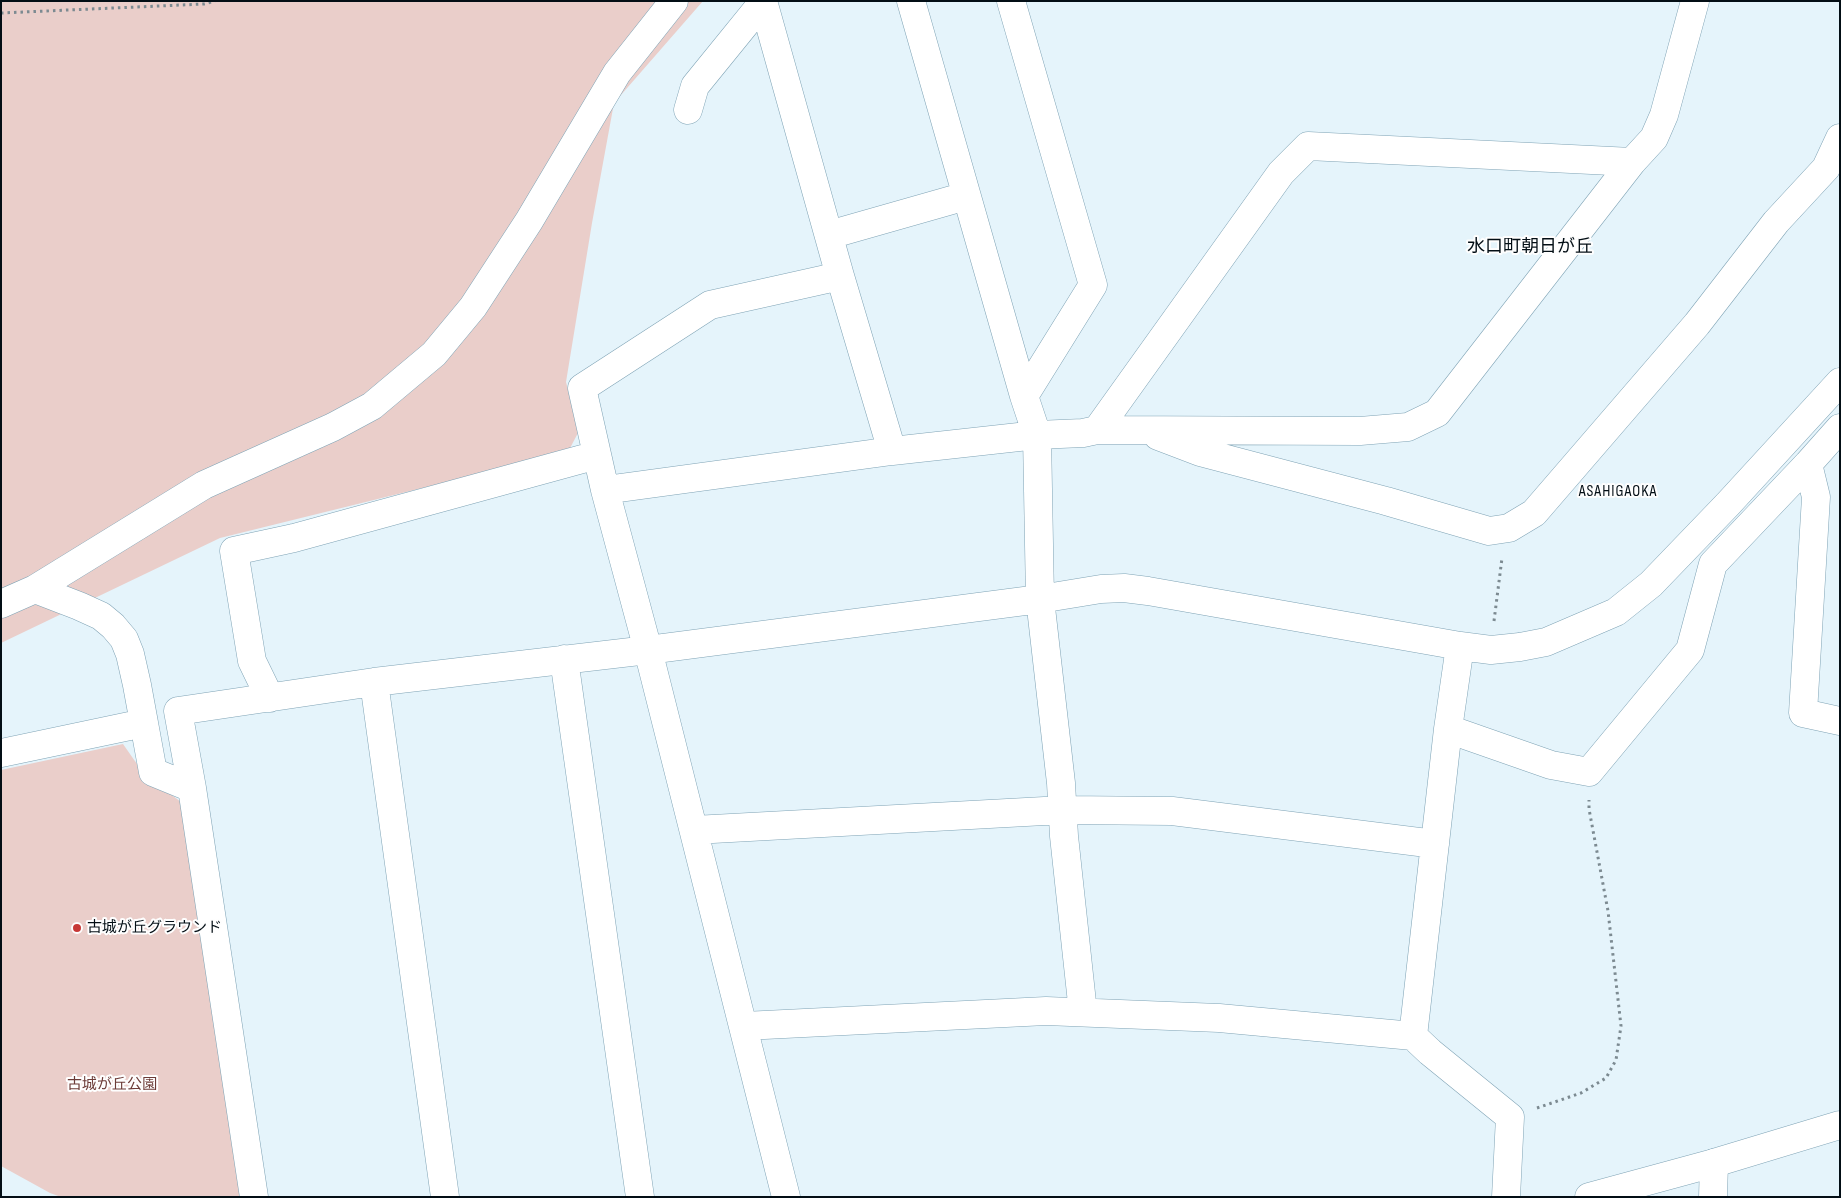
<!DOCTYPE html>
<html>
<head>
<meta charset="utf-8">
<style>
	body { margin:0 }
	#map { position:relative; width:1841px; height:1198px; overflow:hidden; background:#e5f4fb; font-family:"Sofia Sans Condensed",sans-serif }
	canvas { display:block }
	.frame { position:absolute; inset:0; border:2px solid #030e15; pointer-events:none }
</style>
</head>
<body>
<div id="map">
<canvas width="1841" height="1198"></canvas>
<div class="frame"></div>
</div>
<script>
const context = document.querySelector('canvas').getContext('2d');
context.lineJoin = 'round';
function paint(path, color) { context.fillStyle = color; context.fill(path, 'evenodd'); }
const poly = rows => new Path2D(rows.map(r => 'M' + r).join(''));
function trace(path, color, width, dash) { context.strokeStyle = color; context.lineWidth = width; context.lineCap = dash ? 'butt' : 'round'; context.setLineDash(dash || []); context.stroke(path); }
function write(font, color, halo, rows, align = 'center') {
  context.font = font + ' "Sofia Sans Condensed","Noto Sans JP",sans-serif'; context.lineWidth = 4; context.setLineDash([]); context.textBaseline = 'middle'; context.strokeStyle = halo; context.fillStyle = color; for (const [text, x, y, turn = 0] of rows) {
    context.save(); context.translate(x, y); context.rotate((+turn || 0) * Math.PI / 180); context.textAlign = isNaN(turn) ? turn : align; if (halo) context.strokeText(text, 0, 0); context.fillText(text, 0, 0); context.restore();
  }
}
paint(poly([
	[1,1,703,1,614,103,592,223,566,382,579,431,568,452,220,538,1,643],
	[123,744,144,774,181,802,240,1194,239,1197,61,1197,50,1193,1,1166,1,770]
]), '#eaceca');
const minor = poly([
	[911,1,1024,396],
	[1011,1,1093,285,1024,396,1037,435,1040,599,1061,783,1064,836,1083,1012],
	[688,110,695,86,764,1],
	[829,235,966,196],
	[840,276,892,451],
	[1097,430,1281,173,1308,146,1632,162],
	[1158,436,1200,452,1386,501,1489,531,1509,528,1534,513,1697,324,1776,222,1826,168,1840,138],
	[1808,464,1816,497,1803,713,1840,721],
	[605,490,582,388,710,305,840,276,763,1],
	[35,589,79,606,101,616,113,626,124,639,130,654,137,685,144,723],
	[1,604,35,589,204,485,333,427,372,406,434,354,473,307,529,221,617,73,674,1],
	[564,659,640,1197],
	[374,682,445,1197],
	[270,698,252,661,234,551,294,538,597,455],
	[1448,729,1551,765,1589,772,1690,650,1713,564,1808,464,1840,428],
	[1,753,144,723,153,772,192,788],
	[694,830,1063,810,1172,811,1435,844],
	[744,1026,1046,1011,1219,1018,1413,1036,1430,1052,1510,1117,1506,1197],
	[1413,1036,1448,729,1460,646],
	[254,1197,192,788,178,711,374,682,648,650,1040,599,1101,589,1124,588,1148,591,1460,646,1491,650,1520,647,1546,642,1616,612,1651,584,1728,504,1840,382],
	[786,1197,648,650,605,490,892,451,1037,435,1083,433,1097,430,1360,431,1408,427,1437,413,1632,162,1654,138,1664,115,1695,1],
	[1713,1197,1714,1163]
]);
const tertiary = poly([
	[1589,1197,1714,1163,1840,1125]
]);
trace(minor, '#7fa3b5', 29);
trace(tertiary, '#7fa3b5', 29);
trace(poly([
	[1,13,204,4,215,1],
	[1494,621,1502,558],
	[1537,1108,1581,1093,1606,1078,1616,1060,1621,1026,1608,911,1589,809,1589,800]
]), '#7c8a91', 3, [2.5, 4]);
trace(minor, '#fff', 28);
trace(tertiary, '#fff', 28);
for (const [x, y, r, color] of [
	[77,928,5,"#c73836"]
]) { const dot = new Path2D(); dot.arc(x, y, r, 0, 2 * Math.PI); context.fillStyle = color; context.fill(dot); trace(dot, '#fefefe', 2); }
write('15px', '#030e15', '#fefefe', [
	["古城が丘グラウンド",87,928]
], 'left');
write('15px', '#6c3b37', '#fefefe', [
	["古城が丘公園",112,1085]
]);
context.letterSpacing = '1px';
write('16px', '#030e15', '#fefefe', [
	["ASAHIGAOKA",1618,492]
]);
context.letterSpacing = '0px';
write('18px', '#030e15', '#fefefe', [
	["水口町朝日が丘",1530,247]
]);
</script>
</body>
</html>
